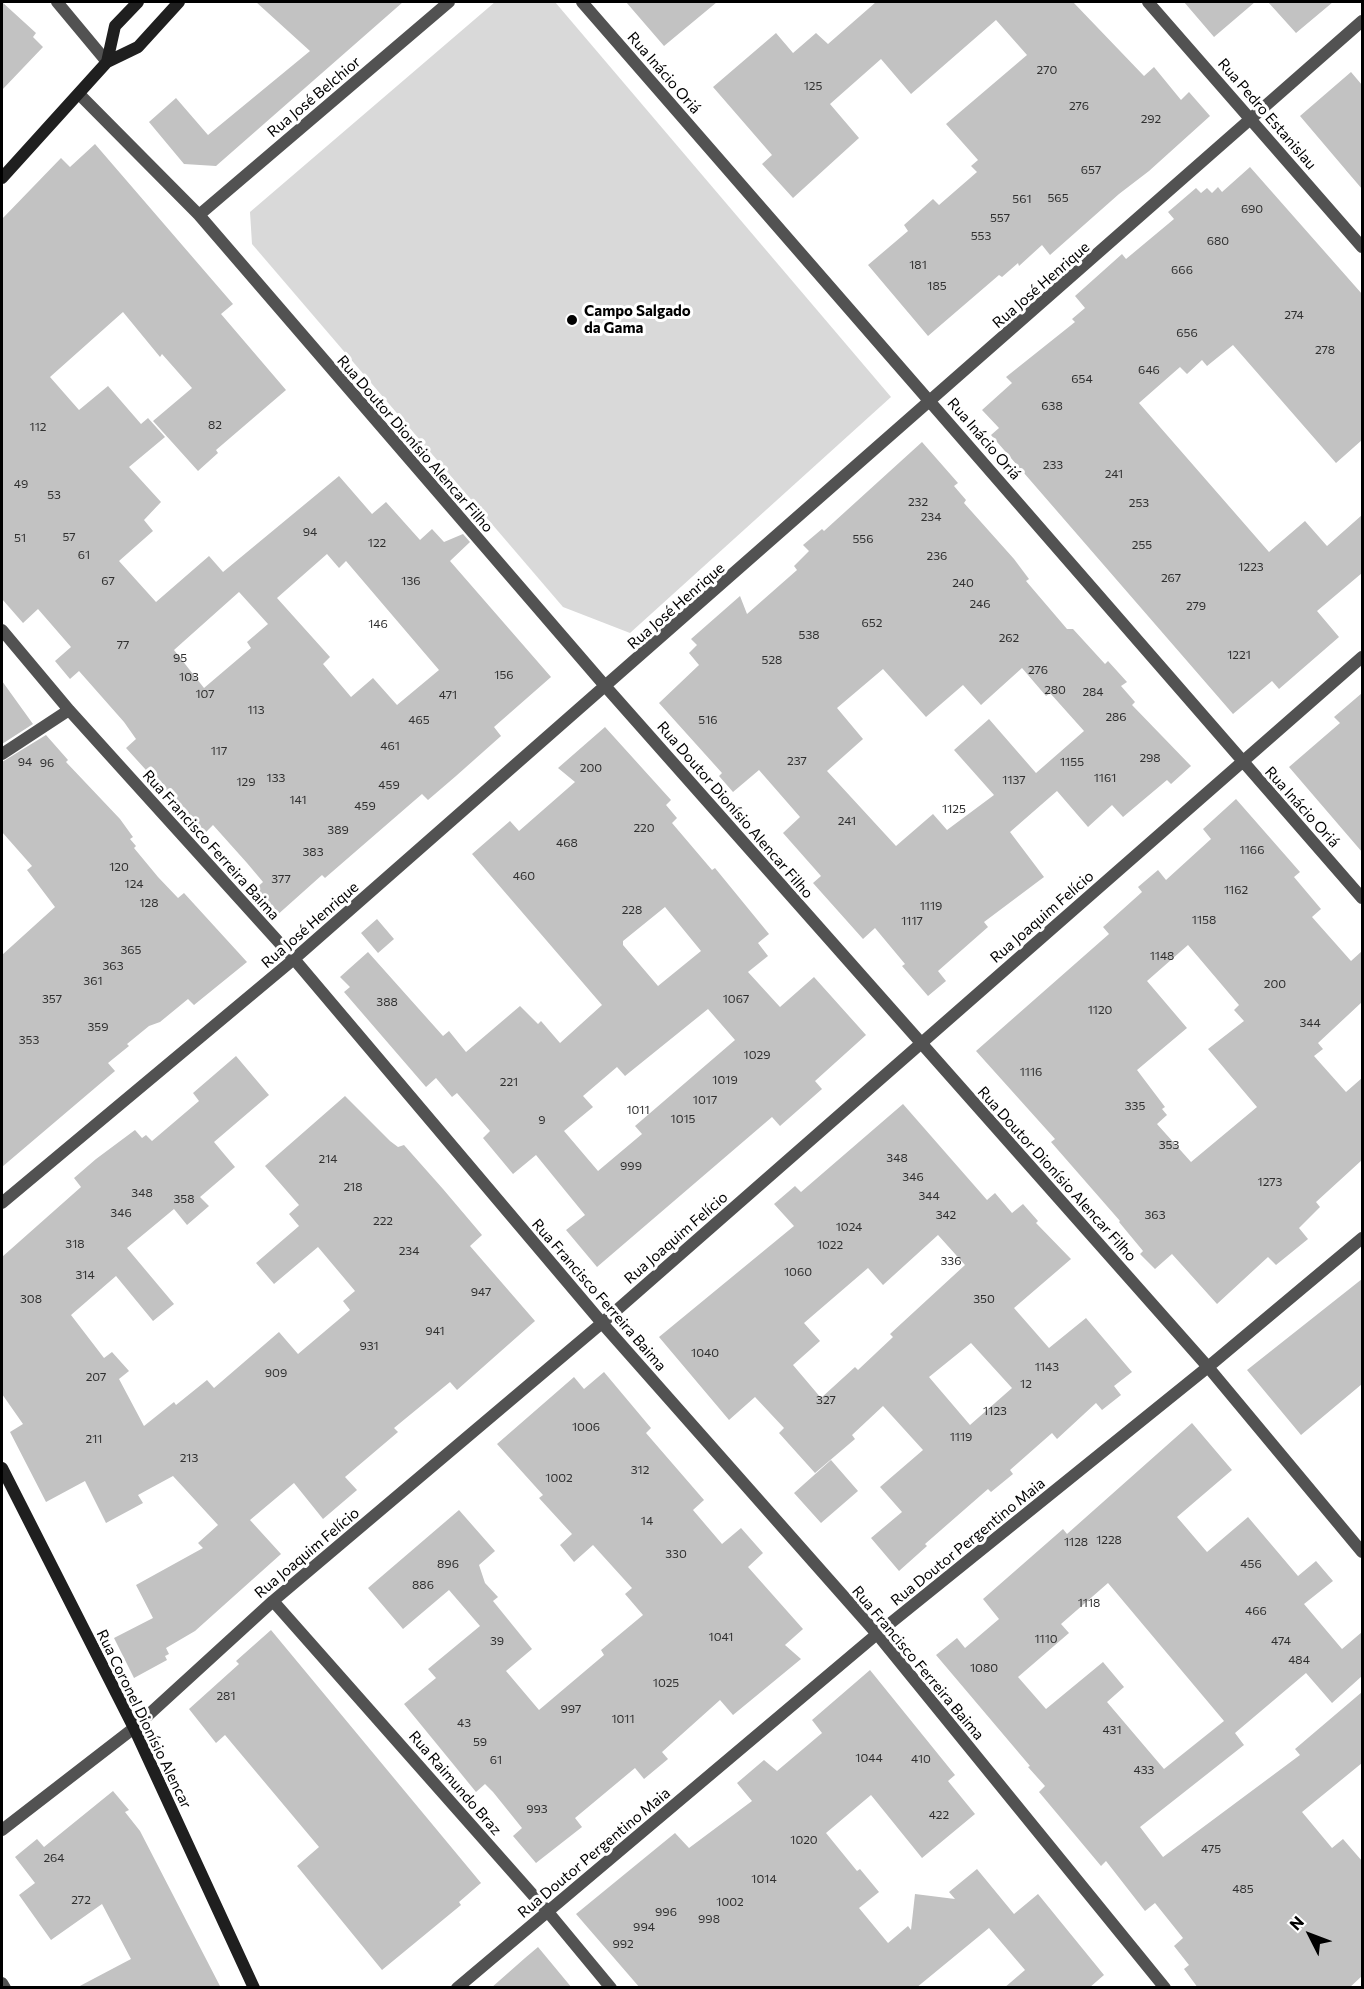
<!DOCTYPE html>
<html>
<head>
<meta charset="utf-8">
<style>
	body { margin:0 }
	#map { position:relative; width:1364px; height:1989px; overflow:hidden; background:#fff; font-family:Commissioner,sans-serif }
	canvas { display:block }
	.frame { position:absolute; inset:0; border:3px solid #000; pointer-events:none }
	.north { position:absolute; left:1280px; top:1905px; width:60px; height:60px; -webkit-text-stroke:4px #fff; paint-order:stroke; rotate:312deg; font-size:16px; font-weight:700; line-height:24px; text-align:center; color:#000 }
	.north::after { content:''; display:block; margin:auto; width:21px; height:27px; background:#000; clip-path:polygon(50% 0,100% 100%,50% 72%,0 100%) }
</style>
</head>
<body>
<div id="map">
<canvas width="1364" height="1989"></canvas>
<div class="frame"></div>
<div class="north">N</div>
</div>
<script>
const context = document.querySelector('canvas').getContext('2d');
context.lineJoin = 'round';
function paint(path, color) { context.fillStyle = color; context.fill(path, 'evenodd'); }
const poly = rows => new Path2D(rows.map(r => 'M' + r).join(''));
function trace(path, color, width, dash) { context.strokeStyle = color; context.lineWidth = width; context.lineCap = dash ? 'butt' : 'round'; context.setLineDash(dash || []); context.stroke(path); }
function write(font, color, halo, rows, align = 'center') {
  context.font = font + ' Commissioner,sans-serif'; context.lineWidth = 6; context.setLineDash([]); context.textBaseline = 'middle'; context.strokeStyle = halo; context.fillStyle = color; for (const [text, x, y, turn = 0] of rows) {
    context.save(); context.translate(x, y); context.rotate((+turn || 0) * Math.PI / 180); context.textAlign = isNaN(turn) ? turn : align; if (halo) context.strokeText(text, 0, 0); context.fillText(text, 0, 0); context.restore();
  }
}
paint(poly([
	[495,2,555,2,891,397,630,633,563,607,252,244,250,212]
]), '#d9d9d9');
paint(poly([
	[2,2,36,33,33,37,43,47,2,90],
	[256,2,403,2,216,166,184,164,149,122,176,98,208,135,310,51],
	[626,2,717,2,664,46],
	[876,2,1073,2,1144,76,1154,67,1181,100,1189,92,1210,116,1149,171,1119,194,1050,255,1042,245,1019,266,1018,263,1002,277,999,275,928,336,868,265,908,231,904,225,933,199,939,205,977,172,971,166,978,160,946,124,1027,55,996,20,911,94,881,59,830,104,859,138,793,198,762,164,772,155,713,87,776,33,793,53,816,33,828,44],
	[1184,2,1255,2,1214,37],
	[1268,2,1333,2,1296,33],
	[1351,72,1362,85,1362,189,1300,116],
	[95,144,233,304,221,314,286,390,216,450,218,453,198,471,153,421,192,388,162,354,160,357,123,312,50,377,79,410,108,386,141,424,148,418,165,437,129,467,161,502,144,520,153,531,119,561,156,602,209,556,223,572,339,476,372,514,386,502,420,540,432,529,444,542,463,534,470,542,450,561,551,677,494,727,501,736,456,776,428,800,422,794,325,878,322,875,275,917,253,891,263,882,247,863,213,825,204,834,126,748,136,739,124,722,79,671,70,679,55,661,71,647,38,609,23,623,2,599,2,219,61,158,70,167],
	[327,554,339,568,346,561,439,670,397,705,373,678,351,697,323,664,330,657,277,598],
	[239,592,268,624,247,642,251,648,204,688,174,650],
	[1250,167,1362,294,1362,440,1336,463,1233,345,1207,366,1202,360,1187,374,1180,367,1139,403,1269,552,1305,521,1327,546,1362,515,1362,573,1317,611,1339,637,1279,689,1272,681,1233,714,991,435,999,428,982,410,1012,383,1006,377,1075,322,1072,319,1085,308,1075,296,1122,254,1126,259,1174,219,1168,212,1196,188,1201,193,1207,188,1212,193,1218,187,1222,192],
	[922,442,958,483,954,486,966,500,964,503,1014,559,1029,579,1026,581,1067,629,1073,629,1105,664,1108,661,1127,682,1121,686,1135,702,1132,705,1191,766,1171,784,1167,780,1123,817,1112,805,1088,827,1057,791,1010,832,1044,877,984,922,988,927,938,971,946,981,928,996,902,966,905,964,875,928,863,939,813,883,821,876,783,833,800,817,759,770,733,792,719,776,722,773,659,703,699,665,689,653,697,645,691,639,740,596,747,614,797,570,794,566,809,551,803,545,822,529,824,531],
	[1022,668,1046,696,1050,693,1084,731,1036,773,989,719,954,750,994,795,947,830,933,814,896,846,827,771,863,739,837,708,883,669,926,717,963,685,981,705],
	[2,681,33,724,2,744],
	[1362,693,1362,852,1289,767,1340,723,1334,717],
	[605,727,671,800,666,805,677,818,672,823,712,870,715,868,769,934,758,943,768,956,748,972,780,1007,814,977,866,1035,815,1081,822,1089,780,1126,772,1117,597,1267,566,1230,585,1215,536,1155,513,1174,483,1138,490,1131,457,1093,452,1097,436,1078,426,1087,344,992,350,987,340,977,368,952,443,1036,449,1031,466,1052,520,1006,538,1024,541,1021,560,1043,602,1005,472,854,510,821,519,831,575,782,558,768],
	[665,907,701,951,658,986,623,945,623,941],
	[708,1009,735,1040,635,1126,642,1134,598,1171,564,1131,593,1107,583,1096,617,1067,625,1076],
	[46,735,68,760,66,762,120,819,133,837,130,839,136,846,134,848,158,877,178,898,184,893,247,962,194,1005,188,999,160,1022,149,1026,127,1044,129,1046,108,1063,115,1071,2,1167,2,955,55,907,27,870,32,866,2,832,2,762],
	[1236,799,1300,872,1294,877,1321,909,1312,917,1351,961,1362,951,1362,1002,1318,1043,1323,1049,1314,1056,1346,1092,1362,1078,1362,1160,1316,1202,1320,1207,1299,1228,1308,1239,1276,1265,1268,1257,1217,1304,1172,1254,1155,1269,1140,1254,1143,1251,1119,1222,1120,1221,1051,1142,1055,1139,976,1051,1109,934,1103,927,1142,892,1138,887,1158,870,1166,880,1211,839,1203,829],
	[1188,945,1239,1005,1234,1010,1244,1021,1208,1049,1257,1107,1191,1162,1157,1124,1167,1115,1162,1109,1165,1107,1137,1070,1187,1028,1147,981],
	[377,919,394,939,378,953,361,933],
	[236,1056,269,1095,214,1142,235,1167,200,1197,209,1206,187,1225,174,1209,127,1248,174,1304,153,1321,116,1276,71,1315,104,1358,112,1352,129,1371,119,1379,144,1426,174,1402,176,1405,207,1380,214,1388,279,1332,298,1354,350,1310,343,1301,355,1291,318,1247,274,1284,256,1263,299,1226,289,1214,299,1205,265,1166,345,1096,390,1141,398,1147,404,1145,443,1189,482,1235,470,1246,535,1321,457,1390,450,1382,394,1428,398,1432,345,1477,357,1490,323,1519,294,1483,250,1520,281,1554,195,1631,166,1648,169,1654,165,1656,167,1660,134,1678,114,1638,153,1618,136,1585,203,1548,198,1543,218,1525,173,1476,138,1495,143,1503,106,1523,85,1481,46,1502,10,1432,23,1424,2,1394,2,1257,81,1187,74,1178,96,1159,135,1130,142,1138,146,1135,152,1141,199,1101,193,1093],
	[903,1104,987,1200,995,1193,1012,1213,1023,1204,1038,1221,1036,1223,1071,1259,1014,1308,1049,1348,1086,1318,1132,1372,1114,1386,1121,1395,1102,1410,1096,1403,1057,1439,1052,1433,1010,1470,1013,1474,991,1492,988,1489,925,1544,927,1546,899,1571,871,1538,902,1512,880,1487,923,1450,883,1406,852,1435,855,1439,815,1473,779,1433,784,1428,755,1397,729,1420,659,1337,794,1226,774,1204,795,1186,801,1192],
	[938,1235,965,1265,890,1334,893,1337,858,1370,855,1367,821,1398,793,1365,820,1341,804,1323,868,1268,883,1285],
	[971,1343,1012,1388,970,1425,929,1377],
	[1362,1279,1362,1384,1301,1435,1247,1370],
	[604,1372,651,1428,646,1433,704,1500,693,1510,722,1544,741,1528,763,1553,748,1567,803,1629,785,1645,801,1659,733,1715,720,1700,662,1752,668,1759,644,1779,635,1768,575,1818,582,1827,536,1863,513,1836,522,1828,493,1792,485,1784,476,1792,404,1704,436,1678,428,1669,480,1626,449,1590,403,1629,368,1588,459,1510,495,1551,479,1565,485,1583,498,1597,493,1601,532,1649,506,1671,539,1710,604,1655,601,1650,643,1615,625,1594,632,1588,593,1545,574,1562,560,1545,572,1534,539,1498,543,1495,497,1444,574,1377,584,1389],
	[1192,1423,1232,1470,1177,1517,1207,1552,1248,1517,1298,1576,1316,1561,1333,1581,1304,1604,1342,1649,1362,1632,1362,1676,1332,1703,1306,1673,1235,1733,1244,1745,1140,1827,1163,1857,1300,1755,1295,1749,1362,1692,1362,1763,1302,1812,1332,1848,1343,1839,1362,1861,1362,1976,1349,1988,1198,1988,1184,1969,1189,1965,1174,1946,1183,1938,1155,1903,1145,1911,1106,1861,1101,1866,1039,1792,1045,1786,1028,1767,1030,1766,936,1655,957,1638,965,1648,999,1619,983,1599,1063,1529,1067,1534],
	[1108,1583,1224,1721,1164,1769,1107,1702,1124,1687,1103,1662,1046,1709,1018,1677,1069,1633,1061,1624],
	[831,1460,858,1491,821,1523,794,1493],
	[271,1630,481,1883,459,1902,461,1905,382,1970,297,1866,319,1847,225,1735,216,1743,189,1709,239,1664,236,1661],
	[870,1670,955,1775,948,1781,975,1814,922,1858,871,1795,826,1833,857,1871,860,1869,879,1892,859,1908,888,1943,908,1926,911,1930,915,1894,955,1899,949,1892,977,1869,1014,1914,1038,1894,1104,1975,1089,1988,1004,1988,1025,1970,989,1928,916,1988,640,1988,576,1914,675,1833,689,1848,752,1801,737,1783,764,1760,777,1771,822,1733,812,1720],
	[113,1791,129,1810,125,1812,140,1831,221,1988,76,1988,131,1959,102,1904,51,1940,19,1895,35,1883,15,1857,37,1839,44,1847],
	[538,1947,572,1988,491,1988,525,1958]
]), '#c2c2c2');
trace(poly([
	[57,2,107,62],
	[582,2,1362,898],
	[1148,2,1362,247],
	[79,94,199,215,606,687,1208,1367,1362,1552],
	[199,215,449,2],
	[2,630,69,710,294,959,602,1323,877,1634,1165,1988],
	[2,754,69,710],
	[2,1203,294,959,1362,21],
	[273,1601,548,1912,611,1988],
	[2,1830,134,1728,273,1601,602,1323,1362,657],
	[2,1983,5,1988],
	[457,1988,877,1634,1208,1367,1362,1238]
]), '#525252', 12);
trace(poly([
	[107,62,115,26,138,2],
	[2,178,107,62,138,47,179,2],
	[2,1468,134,1728,254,1988]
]), '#1f1f1f', 12);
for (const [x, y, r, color] of [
	[572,320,6,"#000"]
]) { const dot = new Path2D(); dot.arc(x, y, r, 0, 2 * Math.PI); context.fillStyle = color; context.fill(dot); trace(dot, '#fff', 2); }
write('12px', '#303030', null, [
	["270",1047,70],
	["125",813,86],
	["276",1079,106],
	["292",1151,119],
	["657",1091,170],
	["565",1058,198],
	["561",1022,199],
	["690",1252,209],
	["557",1000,218],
	["553",981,236],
	["680",1218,241],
	["181",918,265],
	["666",1182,270],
	["185",937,286],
	["274",1294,315],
	["656",1187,333],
	["278",1325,350],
	["646",1149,370],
	["654",1082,379],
	["638",1052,406],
	["82",215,425],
	["112",38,427],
	["233",1053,465],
	["241",1114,474],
	["49",21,484],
	["53",54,495],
	["232",918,502],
	["253",1139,503],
	["234",931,517],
	["94",310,532],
	["57",69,537],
	["51",20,538],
	["556",863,539],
	["122",377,543],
	["255",1142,545],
	["61",84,555],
	["236",937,556],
	["1223",1251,567],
	["267",1171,578],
	["67",108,581],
	["136",411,581],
	["240",963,583],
	["246",980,604],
	["279",1196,606],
	["652",872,623],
	["146",378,624],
	["538",809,635],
	["262",1009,638],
	["77",123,645],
	["1221",1239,655],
	["95",180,658],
	["528",772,660],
	["276",1038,670],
	["156",504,675],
	["103",189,677],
	["280",1055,690],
	["284",1093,692],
	["107",205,694],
	["471",448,695],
	["113",256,710],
	["286",1116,717],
	["465",419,720],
	["516",708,720],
	["461",390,746],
	["117",219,751],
	["298",1150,758],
	["237",797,761],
	["94",25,762],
	["1155",1072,762],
	["96",47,763],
	["200",591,768],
	["133",276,778],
	["1161",1105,778],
	["1137",1014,780],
	["129",246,782],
	["459",389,785],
	["141",298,800],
	["459",365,806],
	["1125",954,809],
	["241",847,821],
	["220",644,828],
	["389",338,830],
	["468",567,843],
	["1166",1252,850],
	["383",313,852],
	["120",119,867],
	["460",524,876],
	["377",281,879],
	["124",134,884],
	["1162",1236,890],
	["128",149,903],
	["1119",931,906],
	["228",632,910],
	["1158",1204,920],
	["1117",912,921],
	["365",131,950],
	["1148",1162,956],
	["363",113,966],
	["361",93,981],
	["200",1275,984],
	["357",52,999],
	["1067",736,999],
	["388",387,1002],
	["1120",1100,1010],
	["344",1310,1023],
	["359",98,1027],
	["353",29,1040],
	["1029",757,1055],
	["1116",1031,1072],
	["1019",725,1080],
	["221",509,1082],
	["1017",705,1100],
	["335",1135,1106],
	["1011",638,1110],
	["1015",683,1119],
	["9",542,1120],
	["353",1169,1145],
	["348",897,1158],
	["214",328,1159],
	["999",631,1166],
	["346",913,1177],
	["1273",1270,1182],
	["218",353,1187],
	["348",142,1193],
	["344",929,1196],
	["358",184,1199],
	["346",121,1213],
	["342",946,1215],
	["363",1155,1215],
	["222",383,1221],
	["1024",849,1227],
	["318",75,1244],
	["1022",830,1245],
	["234",409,1251],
	["336",951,1261],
	["1060",798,1272],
	["314",85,1275],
	["947",481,1292],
	["308",31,1299],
	["350",984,1299],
	["941",435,1331],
	["931",369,1346],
	["1040",705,1353],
	["1143",1047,1367],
	["909",276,1373],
	["207",96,1377],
	["12",1026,1384],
	["327",826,1400],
	["1123",995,1411],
	["1006",586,1427],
	["1119",961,1437],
	["211",94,1439],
	["213",189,1458],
	["312",640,1470],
	["1002",559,1478],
	["14",647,1521],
	["1228",1109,1540],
	["1128",1076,1542],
	["330",676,1554],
	["896",448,1564],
	["456",1251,1564],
	["886",423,1585],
	["1118",1089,1603],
	["466",1256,1611],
	["1041",721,1637],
	["1110",1046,1639],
	["39",497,1641],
	["474",1281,1641],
	["484",1299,1660],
	["1080",984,1668],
	["1025",666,1683],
	["281",226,1696],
	["997",571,1709],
	["1011",623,1719],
	["43",464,1723],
	["431",1112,1730],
	["59",480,1742],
	["1044",869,1758],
	["410",921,1759],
	["61",496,1760],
	["433",1144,1770],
	["993",537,1809],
	["422",939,1815],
	["1020",804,1840],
	["475",1211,1849],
	["264",54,1858],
	["1014",764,1879],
	["485",1243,1889],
	["272",81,1900],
	["1002",730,1902],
	["996",666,1912],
	["998",709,1919],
	["994",644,1927],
	["992",623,1944]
]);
write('15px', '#000', '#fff', [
	["Rua Inácio Oriá",664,73,49],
	["Rua José Belchior",314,97,-40],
	["Rua Pedro Estanislau",1267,114,49],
	["Rua José Henrique",1041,285,-41],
	["Rua Inácio Oriá",984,439,49],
	["Rua Doutor Dionísio Alencar Filho",415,444,49],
	["Rua José Henrique",676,606,-41],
	["Rua Inácio Oriá",1302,807,48],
	["Rua Doutor Dionísio Alencar Filho",735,810,49],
	["Rua Francisco Ferreira Baima",211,845,48],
	["Rua Joaquim Felício",1042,917,-41],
	["Rua José Henrique",310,925,-41],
	["Rua Doutor Dionísio Alencar Filho",1057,1174,48],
	["Rua Joaquim Felício",676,1238,-41],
	["Rua Francisco Ferreira Baima",599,1295,49],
	["Rua Doutor Pergentino Maia",968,1542,-39],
	["Rua Joaquim Felício",307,1553,-40],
	["Rua Francisco Ferreira Baima",918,1663,50],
	["Rua Coronel Dionísio Alencar",144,1719,64],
	["Rua Raimundo Braz",455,1783,49],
	["Rua Doutor Pergentino Maia",594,1853,-40]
]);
write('bold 15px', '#000', '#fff', [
	["Campo Salgado",584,311],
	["da Gama",584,328]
], 'left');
</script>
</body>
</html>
